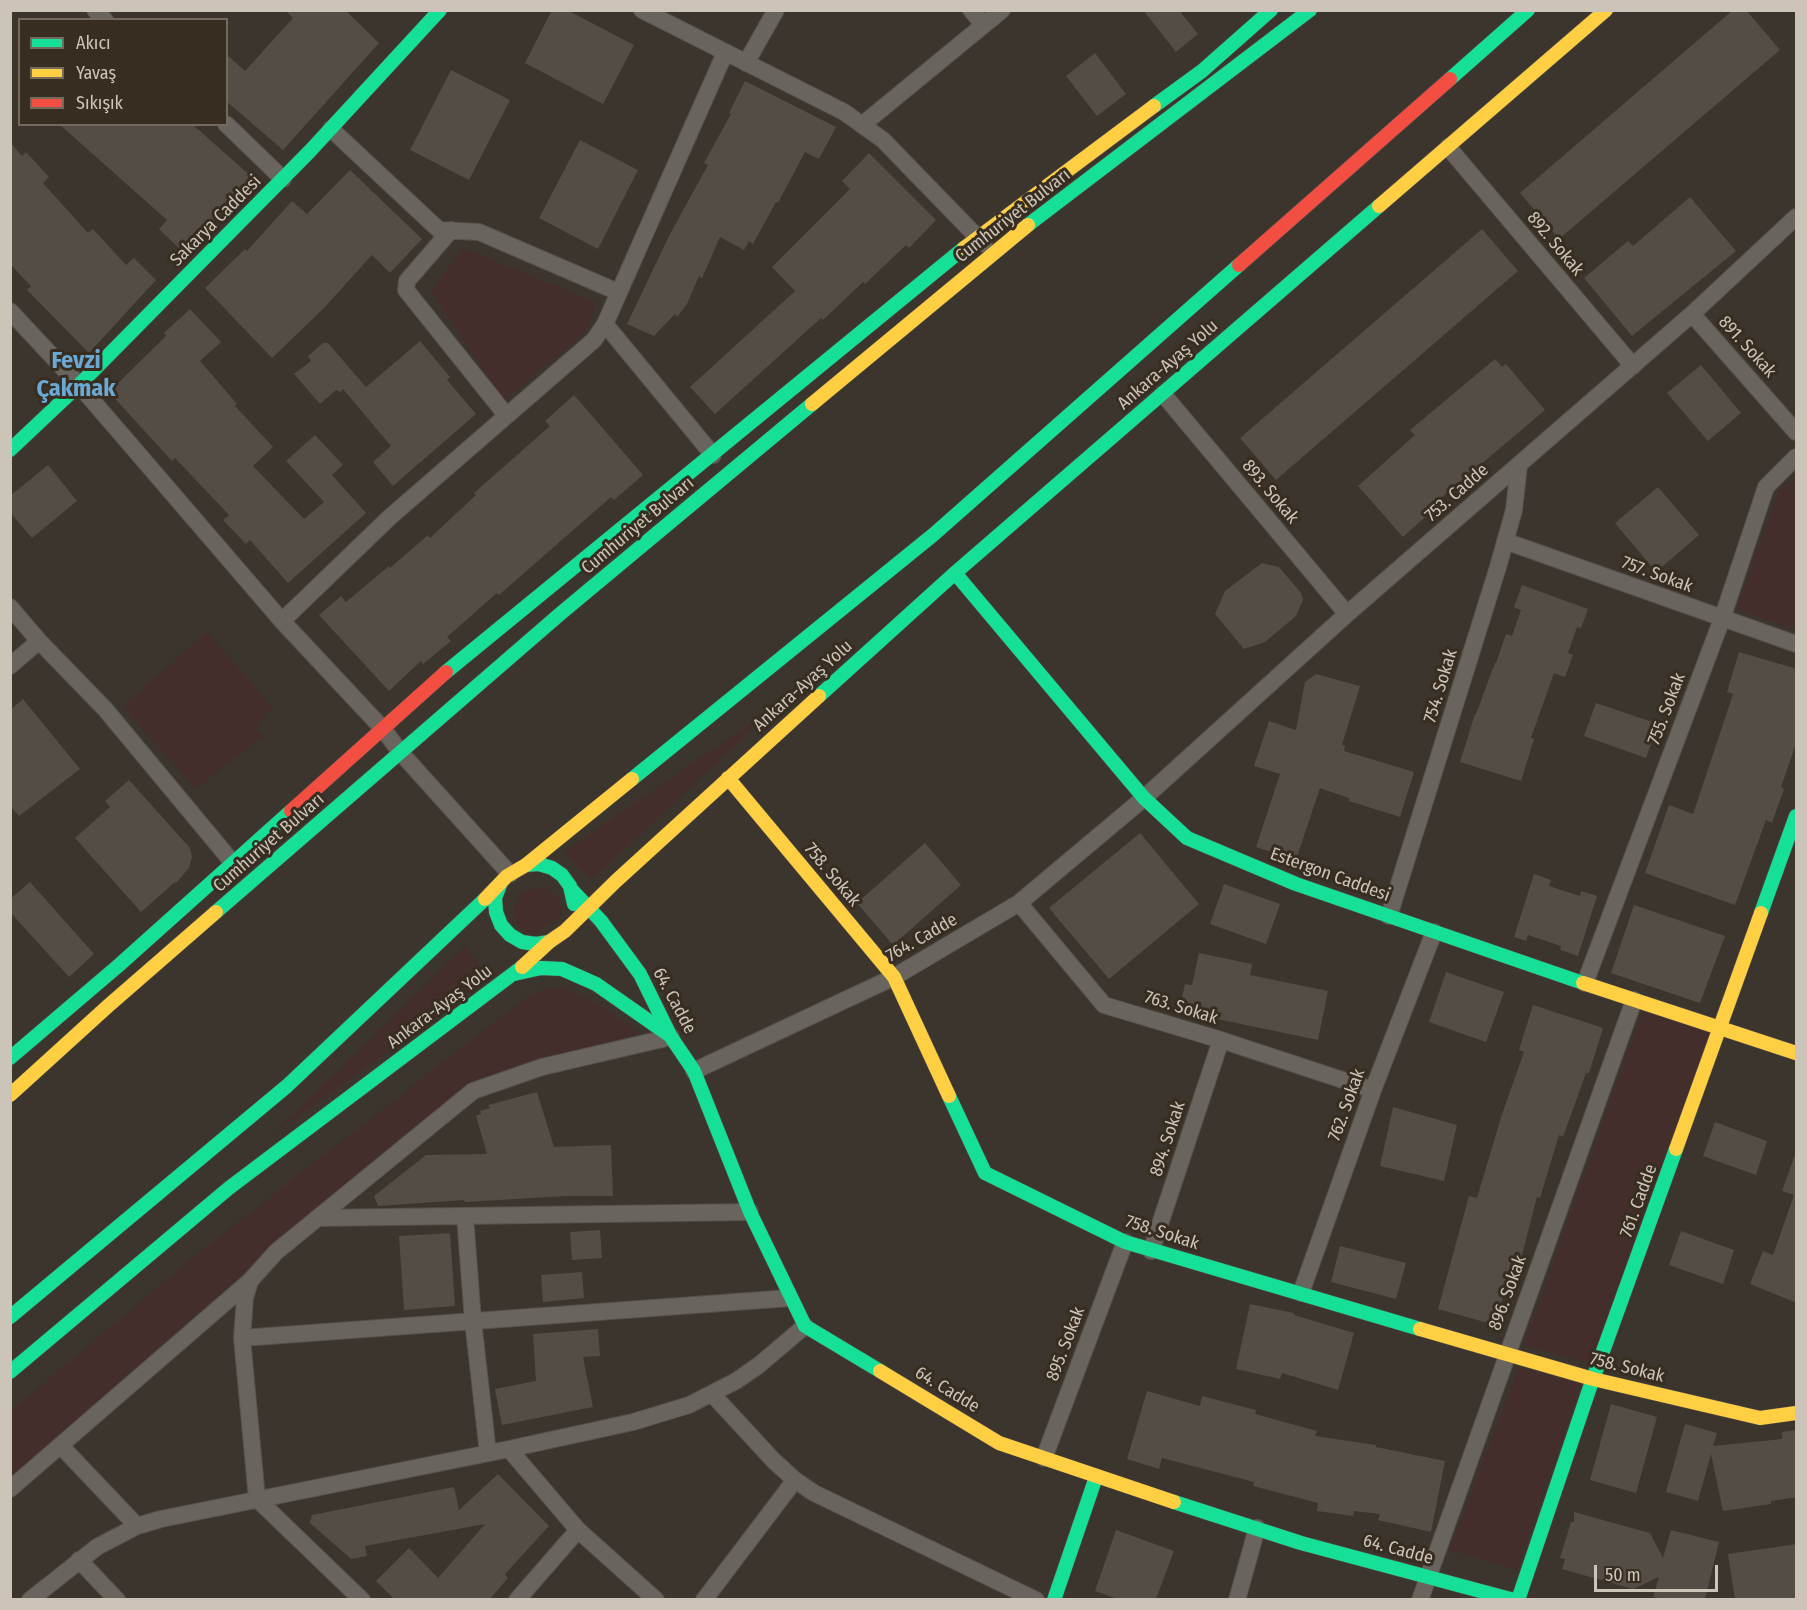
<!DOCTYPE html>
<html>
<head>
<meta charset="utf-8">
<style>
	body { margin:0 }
	#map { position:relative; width:1807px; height:1610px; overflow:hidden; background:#3c352d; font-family:"Fira Sans Condensed",sans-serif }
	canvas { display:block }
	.frame { position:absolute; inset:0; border:12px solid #ccc4b9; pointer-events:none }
	.legend { position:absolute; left:18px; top:18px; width:210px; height:108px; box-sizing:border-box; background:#372d20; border:2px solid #73695d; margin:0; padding:8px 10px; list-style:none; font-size:18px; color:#ccc4b9 }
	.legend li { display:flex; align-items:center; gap:12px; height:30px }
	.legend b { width:30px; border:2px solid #73695d }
	.scale { position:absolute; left:1594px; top:1565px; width:124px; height:27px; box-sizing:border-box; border:3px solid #ccc4b9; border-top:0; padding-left:8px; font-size:18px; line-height:21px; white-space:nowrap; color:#ccc4b9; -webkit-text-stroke:4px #372d20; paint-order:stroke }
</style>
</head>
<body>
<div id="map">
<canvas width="1807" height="1610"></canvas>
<div class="frame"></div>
<ul class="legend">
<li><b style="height:8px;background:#16e098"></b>Akıcı</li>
<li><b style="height:8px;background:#ffcf43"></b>Yavaş</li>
<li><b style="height:8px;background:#f24e42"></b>Sıkışık</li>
</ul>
<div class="scale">50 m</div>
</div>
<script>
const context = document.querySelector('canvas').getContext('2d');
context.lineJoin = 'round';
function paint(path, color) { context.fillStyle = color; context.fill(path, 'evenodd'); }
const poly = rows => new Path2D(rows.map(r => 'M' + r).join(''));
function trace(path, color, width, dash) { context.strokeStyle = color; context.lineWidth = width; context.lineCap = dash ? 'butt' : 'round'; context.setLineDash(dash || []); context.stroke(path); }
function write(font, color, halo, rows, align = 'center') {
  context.font = font + ' "Fira Sans Condensed",sans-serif'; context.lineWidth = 6; context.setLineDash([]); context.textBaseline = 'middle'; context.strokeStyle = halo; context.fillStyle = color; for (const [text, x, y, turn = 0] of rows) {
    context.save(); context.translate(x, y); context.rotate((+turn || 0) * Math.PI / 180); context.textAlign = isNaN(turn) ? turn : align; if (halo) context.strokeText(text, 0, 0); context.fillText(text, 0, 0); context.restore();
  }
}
paint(poly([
	[463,248,596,302,587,330,504,401,431,291],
	[1796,478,1796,630,1737,610,1778,492],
	[207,632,272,707,256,729,263,736,196,789,123,706],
	[783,701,591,880,564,852],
	[539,887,547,889,554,894,559,900,562,915,534,935,521,929,516,922,514,906,523,892],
	[465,946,489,978,272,1135],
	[563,987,587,998,615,1015,640,1033,563,1056,495,1073,465,1087,304,1220,11,1477,11,1411,191,1259,510,1010,524,999,544,989],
	[1643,1010,1710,1032,1591,1363,1524,1346],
	[1519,1367,1581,1384,1518,1570,1450,1550]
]), '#442e2b');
paint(poly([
	[285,10,345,10,379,43,283,150,226,101,226,54,245,71,293,18],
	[552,10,567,10,634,45,603,104,525,63],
	[1143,10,1179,10,1198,34,1176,52],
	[1733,10,1746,10,1780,50,1559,239,1520,193],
	[1095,53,1126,94,1097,116,1066,76],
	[451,70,510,100,469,180,410,150],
	[745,81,836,127,819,159,805,152,778,203,776,202,753,244,749,241,744,250,720,237,702,278,699,276,687,304,677,317,675,314,654,336,627,324,670,234,708,165,704,163,731,114,729,113],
	[59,124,192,124,253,178,184,253,159,229,167,220],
	[580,140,638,170,598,249,539,218],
	[10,142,22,156,26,152,49,177,43,183,88,233,93,229,126,265,134,258,156,280,89,353,27,290,31,286,10,264],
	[869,153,936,220,909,248,906,245,865,284,863,282,823,320,821,318,715,414,690,387,795,291,772,267,850,189,842,181],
	[350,170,422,239,390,273,372,255,324,308,272,358,205,288,245,249,247,251,292,201,307,214],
	[1690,197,1736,251,1632,336,1584,278,1628,241,1633,246],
	[1482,229,1518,271,1276,480,1240,438],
	[190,309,221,342,200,361,237,404,235,406,273,447,253,466,304,519,324,502,286,461,315,435,343,465,332,475,366,513,288,583,250,540,246,544,223,520,229,515,175,458,172,461,109,392,166,336,164,333],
	[420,341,450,377,447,380,476,414,393,486,373,462,391,446,343,389,340,392,336,390,320,404,294,374,311,361,308,356,323,343,328,343,366,387],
	[1495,359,1502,367,1506,364,1545,410,1440,499,1442,502,1403,537,1358,486,1415,435,1410,430],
	[1701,365,1741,413,1708,441,1667,393],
	[574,395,643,475,614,500,611,497,499,595,497,593,447,637,451,641,423,664,421,661,389,691,319,615,341,596,346,602,389,566,390,568,428,535,430,538,476,495,474,493,550,426,545,421],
	[48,465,77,501,32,538,10,512,10,496],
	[1658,487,1699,535,1656,572,1615,523],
	[1262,563,1279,567,1301,593,1303,600,1296,616,1265,642,1244,649,1215,614,1225,591],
	[1522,585,1588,609,1581,628,1577,627,1568,653,1573,655,1565,677,1554,673,1531,738,1534,739,1521,781,1460,762,1475,714,1476,714,1495,663,1496,663,1506,634,1512,636,1521,610,1514,607],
	[1739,652,1797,669,1797,741,1781,787,1784,789,1772,823,1766,820,1735,905,1645,873,1669,805,1693,814,1733,694,1727,692],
	[1316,674,1360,686,1342,745,1345,746,1344,751,1414,772,1400,817,1349,801,1349,798,1320,788,1296,860,1256,847,1280,774,1254,766,1269,721,1296,730,1305,682],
	[23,699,80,769,19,816,10,806,10,710],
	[1596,703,1658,724,1646,758,1584,736],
	[129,780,190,848,192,857,189,868,176,883,175,882,141,912,75,838,110,807,105,801],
	[1140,833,1199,904,1109,979,1049,908],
	[925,843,961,885,893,945,857,903],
	[1534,874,1551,880,1549,886,1580,896,1581,891,1597,896,1578,956,1560,950,1561,946,1528,935,1526,941,1514,937],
	[30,882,94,954,69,977,10,912,10,899],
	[1224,884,1280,904,1266,944,1210,924],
	[1634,905,1725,936,1700,1003,1611,973],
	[1199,953,1252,964,1250,975,1328,991,1318,1040,1179,1011,1185,984,1192,985],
	[1446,972,1504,992,1486,1042,1429,1022],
	[1533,1005,1603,1028,1589,1073,1586,1073,1563,1137,1559,1135,1540,1198,1537,1197,1521,1259,1514,1257,1495,1325,1438,1309,1469,1196,1477,1198,1502,1114,1524,1052,1519,1050],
	[537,1092,554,1147,611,1145,613,1196,566,1196,465,1202,464,1200,378,1206,374,1196,426,1155,487,1154,476,1116,481,1114,480,1111,490,1108,488,1105],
	[1393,1107,1457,1125,1444,1181,1380,1166],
	[1715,1122,1767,1141,1756,1175,1703,1156],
	[1795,1155,1797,1155,1797,1303,1750,1284,1763,1251,1773,1255,1794,1195,1782,1191],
	[600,1230,602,1258,572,1260,570,1232],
	[1681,1231,1734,1250,1723,1284,1669,1265],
	[450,1233,455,1306,404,1310,399,1236],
	[1340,1246,1406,1263,1396,1299,1331,1282],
	[582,1272,584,1298,543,1302,541,1275],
	[1250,1304,1294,1313,1294,1315,1354,1333,1338,1390,1282,1373,1280,1379,1236,1369],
	[598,1329,600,1356,583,1357,593,1407,502,1425,495,1389,536,1381,533,1334],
	[1147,1391,1200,1406,1202,1396,1256,1410,1255,1414,1317,1431,1315,1436,1376,1445,1376,1447,1445,1461,1431,1532,1378,1520,1380,1514,1354,1511,1353,1516,1317,1511,1318,1503,1253,1486,1254,1482,1162,1458,1159,1469,1127,1459],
	[1611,1404,1657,1417,1636,1493,1590,1480],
	[1685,1424,1717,1433,1713,1446,1782,1439,1782,1432,1797,1430,1797,1497,1771,1501,1771,1504,1723,1511,1711,1454,1698,1501,1666,1492],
	[498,1474,549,1526,505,1574,508,1578,490,1599,394,1599,376,1581,409,1548,438,1578,485,1524,365,1546,367,1556,351,1559,310,1523,312,1515,454,1487,459,1510],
	[1574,1512,1650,1533,1663,1558,1671,1530,1719,1542,1705,1599,1664,1599,1653,1597,1659,1577,1633,1589,1562,1569,1565,1559,1560,1558,1571,1522,1574,1522],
	[1116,1530,1174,1551,1156,1599,1118,1599,1095,1591],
	[1797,1544,1797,1598,1735,1599,1728,1554]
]), '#534d46');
const street = poly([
	[95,10,105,20],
	[642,10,844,112,883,140,984,244],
	[971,10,984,25],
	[746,63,776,10],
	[226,124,283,179],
	[862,125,1002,10],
	[331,129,439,230,479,232,618,292],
	[1448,147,1633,366],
	[451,230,407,281,406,290,506,415],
	[10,311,79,385,282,621,383,729,401,753,510,874],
	[1692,314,1796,432],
	[605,324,713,455],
	[1163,394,1347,614],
	[1505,541,1796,644],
	[10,607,39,641,105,709,233,863],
	[282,621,390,517,594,340,605,324,725,53],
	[10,666,39,641],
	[1019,903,1104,1005,1221,1040,1373,1090],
	[1389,916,1498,567,1514,510,1519,465],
	[1585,983,1722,619,1766,487,1796,457],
	[694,1071,894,977,1019,903,1144,798,1347,614,1692,314,1796,217],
	[465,1216,473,1321,488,1453],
	[317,1218,750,1212],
	[1151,1251,1221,1040],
	[1301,1293,1373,1090,1434,932],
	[242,1338,790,1298],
	[713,1395,774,1461,795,1480,814,1493,1036,1600],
	[61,1446,137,1526],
	[509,1449,633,1422,689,1405,736,1381,759,1365,805,1326],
	[1044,1458,1125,1242],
	[10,1489,250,1281],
	[79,1560,117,1600],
	[30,1600,97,1547,137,1526,161,1519,509,1449,578,1530,656,1600],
	[362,1600,257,1499,242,1338,245,1298,250,1281,276,1252,473,1091,542,1067,671,1037],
	[517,1600,578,1530],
	[704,1600,795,1480],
	[1237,1600,1257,1528],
	[1420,1600,1634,1000]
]);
const fast = poly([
	[1450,79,1528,10],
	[1154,106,1202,71,1271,10],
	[1028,225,1310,10],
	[10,450,79,385,310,151,440,10],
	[955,573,1144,798,1187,838,1296,884,1583,983],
	[446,672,964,248],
	[819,696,955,573,1379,206],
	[632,779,933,535,1239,265],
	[526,865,539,864,552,868,562,875,570,886,574,904],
	[500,885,495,898,496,912,501,925,510,935,522,942,536,944,549,942],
	[571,889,601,921,640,974,671,1037,694,1071,750,1212,805,1326,880,1371],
	[216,912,560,614,812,404],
	[1761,913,1796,816],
	[514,974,541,968,562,969,596,984,669,1035],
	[10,1058,118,966,291,811],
	[949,1096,985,1173,1125,1242,1420,1329],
	[10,1317,287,1086,485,899],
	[10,1372,229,1188,522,967],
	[1174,1502,1301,1543,1514,1600],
	[1054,1600,1096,1477],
	[1518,1600,1589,1390,1676,1149]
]);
const slow = poly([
	[1379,206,1606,10],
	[964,248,1154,106],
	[812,404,1028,225],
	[728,778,894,977,949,1096],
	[485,899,507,876,526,865,632,779],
	[522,967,549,942,565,931,616,881,819,696],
	[1583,983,1796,1053],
	[10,1095,108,1006,216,912],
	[1676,1149,1761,913],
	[1420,1329,1593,1379,1760,1418,1796,1413],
	[880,1371,999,1443,1174,1502]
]);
const jam = poly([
	[1239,265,1450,79],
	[291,811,446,672]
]);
trace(street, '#56514c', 18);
trace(fast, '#56514c', 15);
trace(slow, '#56514c', 15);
trace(jam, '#56514c', 15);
trace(street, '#6a645e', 16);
trace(fast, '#16e098', 14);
trace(slow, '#ffcf43', 14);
trace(jam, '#f24e42', 14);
write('18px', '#ccc4b9', '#372d20', [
	["Cumhuriyet Bulvarı",1013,216,-38],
	["Sakarya Caddesi",216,221,-45],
	["892. Sokak",1555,244,50],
	["891. Sokak",1747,347,48],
	["Ankara-Ayaş Yolu",1168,365,-41],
	["893. Sokak",1270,492,50],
	["753. Cadde",1457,493,-41],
	["Cumhuriyet Bulvarı",638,526,-40],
	["757. Sokak",1657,575,20],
	["Ankara-Ayaş Yolu",803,686,-42],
	["754. Sokak",1441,686,-73],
	["755. Sokak",1667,709,-69],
	["Cumhuriyet Bulvarı",269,843,-41],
	["758. Sokak",832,875,50],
	["Estergon Caddesi",1330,875,20],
	["764. Cadde",922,938,-30],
	["64. Cadde",674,1001,62],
	["Ankara-Ayaş Yolu",440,1007,-37],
	["763. Sokak",1181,1008,17],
	["762. Sokak",1347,1105,-70],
	["894. Sokak",1168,1139,-72],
	["761. Cadde",1639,1201,-70],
	["758. Sokak",1162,1233,18],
	["896. Sokak",1508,1293,-70],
	["895. Sokak",1066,1344,-69],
	["758. Sokak",1627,1368,14],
	["64. Cadde",947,1390,31],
	["64. Cadde",1398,1550,15]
]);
write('bold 24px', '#6ba9d4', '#372d20', [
	["Fevzi",76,361],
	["Çakmak",76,389]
]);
</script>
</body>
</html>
